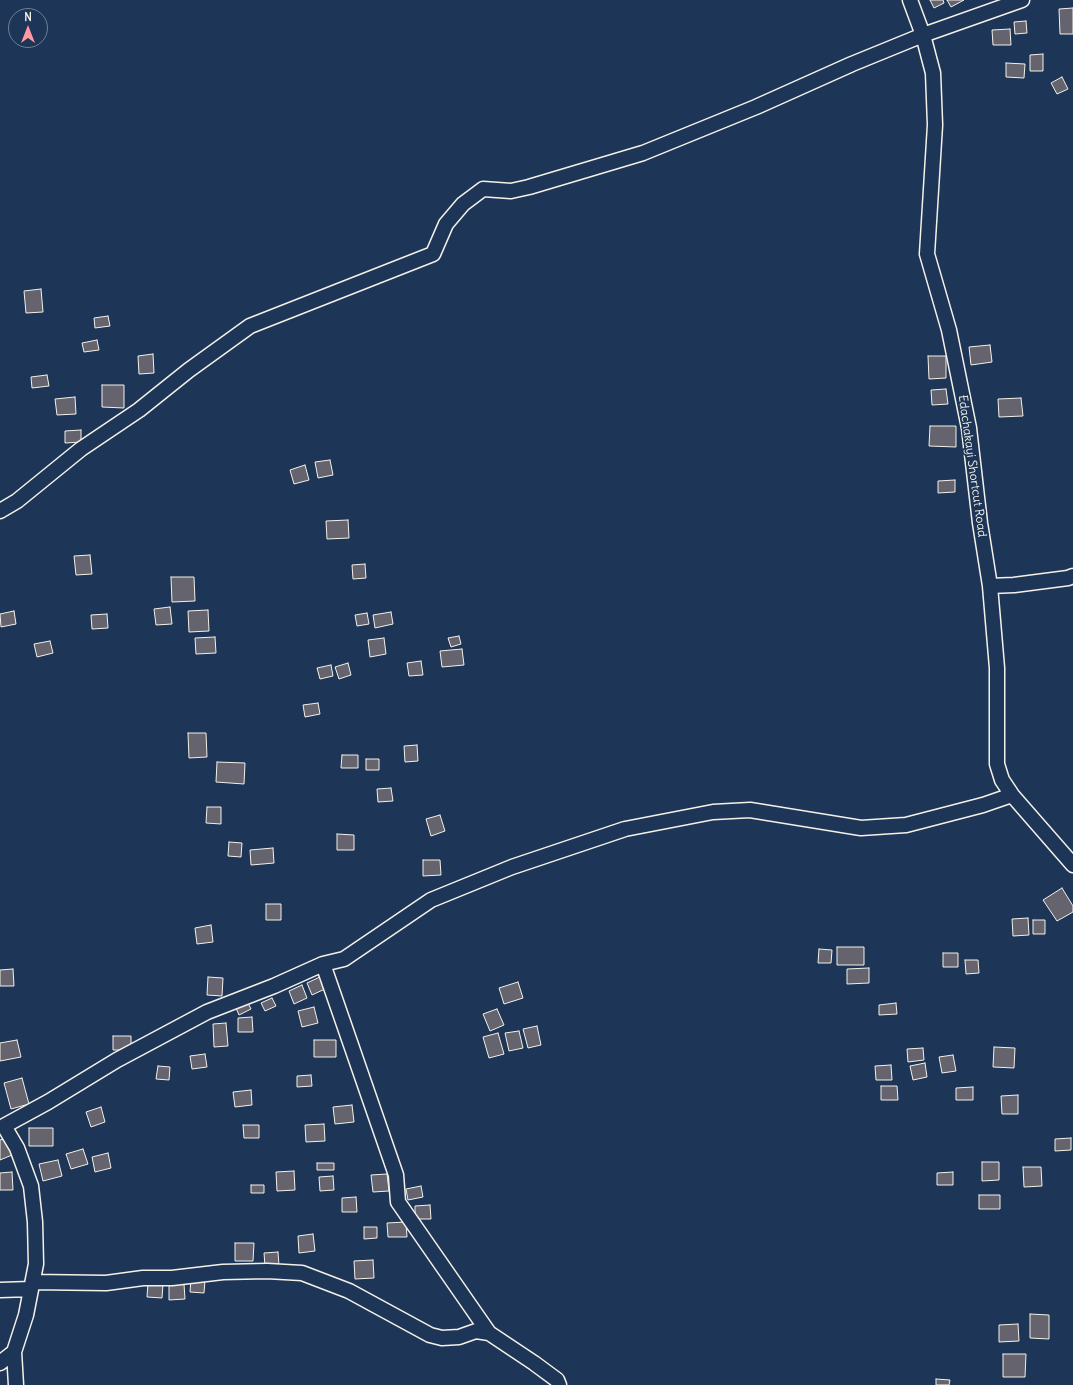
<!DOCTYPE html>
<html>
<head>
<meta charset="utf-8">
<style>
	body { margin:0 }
	#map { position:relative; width:1073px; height:1385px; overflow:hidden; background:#1d3557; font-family:Delius,sans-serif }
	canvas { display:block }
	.north { position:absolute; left:8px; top:8px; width:40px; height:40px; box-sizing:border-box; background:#1d3557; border:1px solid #738091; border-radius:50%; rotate:0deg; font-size:11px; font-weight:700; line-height:16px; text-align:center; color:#f4f1e8 }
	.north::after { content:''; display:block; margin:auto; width:14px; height:18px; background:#ff9aa2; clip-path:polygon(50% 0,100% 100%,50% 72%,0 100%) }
</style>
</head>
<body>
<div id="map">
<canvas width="1073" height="1385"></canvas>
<div class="north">N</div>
</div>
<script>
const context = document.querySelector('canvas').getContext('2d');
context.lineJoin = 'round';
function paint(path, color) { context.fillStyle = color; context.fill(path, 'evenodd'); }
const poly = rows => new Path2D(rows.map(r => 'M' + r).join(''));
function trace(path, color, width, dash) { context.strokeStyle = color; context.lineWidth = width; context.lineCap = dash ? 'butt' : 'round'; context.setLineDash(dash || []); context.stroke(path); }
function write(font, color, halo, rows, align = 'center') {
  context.font = font + ' Delius,sans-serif'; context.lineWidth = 3.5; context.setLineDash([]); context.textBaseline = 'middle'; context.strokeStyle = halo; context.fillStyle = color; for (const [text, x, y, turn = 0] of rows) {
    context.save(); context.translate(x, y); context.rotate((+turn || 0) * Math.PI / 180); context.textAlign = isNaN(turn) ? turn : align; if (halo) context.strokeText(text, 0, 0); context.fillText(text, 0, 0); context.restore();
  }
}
const building = poly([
	[930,0,943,0,944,3,934,8,930,0],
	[947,0,964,0,951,7,947,0],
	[1073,8,1073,34,1060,34,1059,9,1073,8],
	[1026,21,1027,33,1015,34,1014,22,1026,21],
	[1010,29,1011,45,993,45,992,30,1010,29],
	[1043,54,1043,71,1030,71,1030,55,1043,54],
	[1006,63,1025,64,1024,78,1006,77,1006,63],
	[1062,77,1068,89,1057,94,1051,83,1062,77],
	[41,289,43,312,26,313,24,291,41,289],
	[108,316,110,326,95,328,94,318,108,316],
	[97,340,99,350,84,352,82,343,97,340],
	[990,345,992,362,971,365,969,347,990,345],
	[153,354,154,373,139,374,138,356,153,354],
	[928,356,946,356,946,378,929,379,928,356],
	[47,375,49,386,32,388,31,377,47,375],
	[102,385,124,385,124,408,102,407,102,385],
	[946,389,948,404,932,405,931,390,946,389],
	[75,397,76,414,57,415,55,399,75,397],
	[1021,398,1023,416,999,417,998,399,1021,398],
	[930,426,956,426,956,447,929,446,930,426],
	[81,430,81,442,65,443,65,431,81,430],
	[330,460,333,475,318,478,315,462,330,460],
	[305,465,309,480,294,484,290,470,305,465],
	[955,480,955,492,938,493,938,481,955,480],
	[348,520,349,538,327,539,326,521,348,520],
	[90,555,92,574,76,575,74,556,90,555],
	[365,564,366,578,353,579,352,565,365,564],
	[171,577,194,577,195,601,172,602,171,577],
	[170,607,172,624,156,625,154,609,170,607],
	[208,610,209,631,189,632,188,611,208,610],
	[14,611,16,624,1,627,0,614,14,611],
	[391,612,393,624,375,628,373,615,391,612],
	[367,613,369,624,357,626,355,615,367,613],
	[107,614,108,628,92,629,91,615,107,614],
	[459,636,461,644,451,647,448,638,459,636],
	[215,637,216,653,196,654,195,638,215,637],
	[384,638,386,654,370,657,368,640,384,638],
	[50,641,53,653,37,657,34,644,50,641],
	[462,649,464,665,442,667,440,651,462,649],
	[421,661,423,675,409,676,407,663,421,661],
	[348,663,351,675,339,679,335,667,348,663],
	[331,665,333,676,320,679,317,668,331,665],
	[318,703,320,714,305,717,303,705,318,703],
	[188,733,206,733,207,757,189,758,188,733],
	[417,745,418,761,405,762,404,746,417,745],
	[342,755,358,755,358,768,341,768,342,755],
	[366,759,379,759,379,770,366,770,366,759],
	[217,762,245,763,244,784,216,782,217,762],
	[391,788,393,801,378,802,377,789,391,788],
	[207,807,221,807,221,824,206,823,207,807],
	[440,815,445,831,431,836,426,819,440,815],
	[337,834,354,835,354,850,337,850,337,834],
	[229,842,242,843,241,857,228,856,229,842],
	[273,848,274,863,251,865,250,850,273,848],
	[423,860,440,860,441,875,423,876,423,860],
	[1062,888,1073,906,1073,912,1057,921,1043,900,1062,888],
	[266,904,281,904,281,920,266,920,266,904],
	[1028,918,1029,935,1013,936,1012,919,1028,918],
	[1033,920,1045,920,1045,934,1033,934,1033,920],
	[211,925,213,942,197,944,195,928,211,925],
	[837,947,864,947,864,965,837,965,837,947],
	[819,949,832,950,831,963,818,963,819,949],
	[943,953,958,953,958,967,943,967,943,953],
	[965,960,978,960,979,973,966,974,965,960],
	[869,968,869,983,847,984,847,969,869,968],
	[13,969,14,986,0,986,0,970,13,969],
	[322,976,327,988,312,995,307,983,322,976],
	[208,977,223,978,222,996,207,995,208,977],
	[518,982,523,998,504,1004,499,988,518,982],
	[302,985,307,998,294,1004,289,991,302,985],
	[272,998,276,1006,265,1011,261,1003,272,998],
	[248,1003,251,1009,239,1015,236,1008,248,1003],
	[896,1003,897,1014,879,1015,879,1005,896,1003],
	[314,1007,318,1023,302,1027,298,1011,314,1007],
	[497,1009,504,1025,490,1031,483,1014,497,1009],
	[252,1017,253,1032,238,1032,238,1018,252,1017],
	[226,1023,228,1046,214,1047,213,1024,226,1023],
	[537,1026,541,1045,528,1048,523,1029,537,1026],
	[519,1031,523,1048,509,1051,505,1033,519,1031],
	[498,1033,504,1054,489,1058,483,1037,498,1033],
	[113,1036,131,1036,131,1050,113,1050,113,1036],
	[17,1040,21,1057,0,1061,0,1043,17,1040],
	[314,1040,336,1040,336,1057,314,1057,314,1040],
	[994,1047,1015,1048,1014,1068,993,1067,994,1047],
	[923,1048,924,1060,908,1062,907,1049,923,1048],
	[205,1054,207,1067,192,1069,190,1056,205,1054],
	[953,1055,956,1071,942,1073,939,1057,953,1055],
	[925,1063,927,1077,913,1080,910,1066,925,1063],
	[891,1065,892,1080,876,1080,875,1066,891,1065],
	[158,1066,170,1067,169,1080,156,1079,158,1066],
	[311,1075,312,1086,297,1087,297,1076,311,1075],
	[22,1078,29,1104,11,1109,4,1083,22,1078],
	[881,1086,897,1086,898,1100,881,1100,881,1086],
	[973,1087,973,1100,956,1100,956,1088,973,1087],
	[251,1090,252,1105,235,1107,233,1092,251,1090],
	[1018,1095,1018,1114,1002,1114,1001,1096,1018,1095],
	[352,1105,354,1122,335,1124,333,1107,352,1105],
	[101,1107,105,1122,91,1127,86,1112,101,1107],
	[324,1124,325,1141,306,1142,305,1125,324,1124],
	[243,1125,259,1125,259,1138,244,1138,243,1125],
	[29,1128,53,1128,53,1146,29,1146,29,1128],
	[6,1138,12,1155,0,1160,0,1140,6,1138],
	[1071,1138,1071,1150,1055,1151,1055,1139,1071,1138],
	[83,1149,88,1164,71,1169,66,1154,83,1149],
	[108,1153,111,1168,95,1172,92,1157,108,1153],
	[58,1160,62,1176,43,1181,39,1164,58,1160],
	[982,1162,999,1162,999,1180,982,1181,982,1162],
	[317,1163,334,1163,334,1170,317,1170,317,1163],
	[1023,1167,1041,1167,1042,1186,1024,1187,1023,1167],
	[294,1171,295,1190,277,1191,276,1172,294,1171],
	[12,1172,13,1190,0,1190,0,1173,12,1172],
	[953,1172,953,1185,937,1185,937,1173,953,1172],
	[387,1174,389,1191,373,1192,371,1175,387,1174],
	[333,1176,334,1190,320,1191,319,1177,333,1176],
	[251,1185,264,1185,264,1193,251,1193,251,1185],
	[421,1186,423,1197,408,1200,406,1189,421,1186],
	[979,1195,1000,1195,1000,1209,979,1209,979,1195],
	[356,1197,357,1212,342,1212,342,1198,356,1197],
	[430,1205,431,1219,415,1219,415,1206,430,1205],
	[406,1222,407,1237,388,1237,387,1223,406,1222],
	[364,1227,377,1227,377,1238,364,1239,364,1227],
	[313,1234,315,1251,299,1253,298,1236,313,1234],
	[235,1243,254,1243,253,1261,235,1261,235,1243],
	[278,1252,279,1266,265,1266,264,1253,278,1252],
	[373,1260,374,1278,355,1279,354,1261,373,1260],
	[191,1279,205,1280,204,1293,190,1292,191,1279],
	[148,1283,163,1284,162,1298,147,1297,148,1283],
	[169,1284,184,1284,185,1299,169,1300,169,1284],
	[1030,1314,1049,1315,1049,1339,1030,1338,1030,1314],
	[1018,1324,1019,1341,999,1342,999,1325,1018,1324],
	[1003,1354,1026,1354,1025,1377,1003,1377,1003,1354],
	[936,1379,950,1380,949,1385,936,1385,936,1379]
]);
paint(building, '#64636e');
trace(building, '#f4f1e8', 1);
const minor = poly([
	[910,0,923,35,933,73,935,125,927,254,949,330,969,428,980,523,990,586,997,668,997,764,1002,780,1012,795,1073,865],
	[0,511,17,501,81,449,139,410,189,370,250,326,433,254,446,224,463,204,483,189,511,191,529,187,643,153,756,107,852,64,923,35,1022,0],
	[990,586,1014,585,1068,578,1073,576],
	[323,964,396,1175,398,1202,489,1333],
	[33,1282,106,1283,143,1278,172,1278,223,1272,267,1271,302,1273,349,1291,430,1335,442,1338,459,1337,476,1331,489,1333,534,1363,557,1380,559,1385],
	[0,1290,31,1289],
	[14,1352,16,1385],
	[0,1363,14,1352,26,1315,36,1264,35,1222,31,1186,17,1148,4,1126,48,1102,117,1060,207,1012,274,986,323,964,344,959,431,900,512,867,625,829,713,812,750,810,861,828,906,825,983,805,1012,795]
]);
trace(minor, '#f4f1e8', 17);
trace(minor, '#1d3557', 14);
write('12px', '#f4f1e8', '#1d3557', [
	["Edachakayi Shortcut Road",972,466,82]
]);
</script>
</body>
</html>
